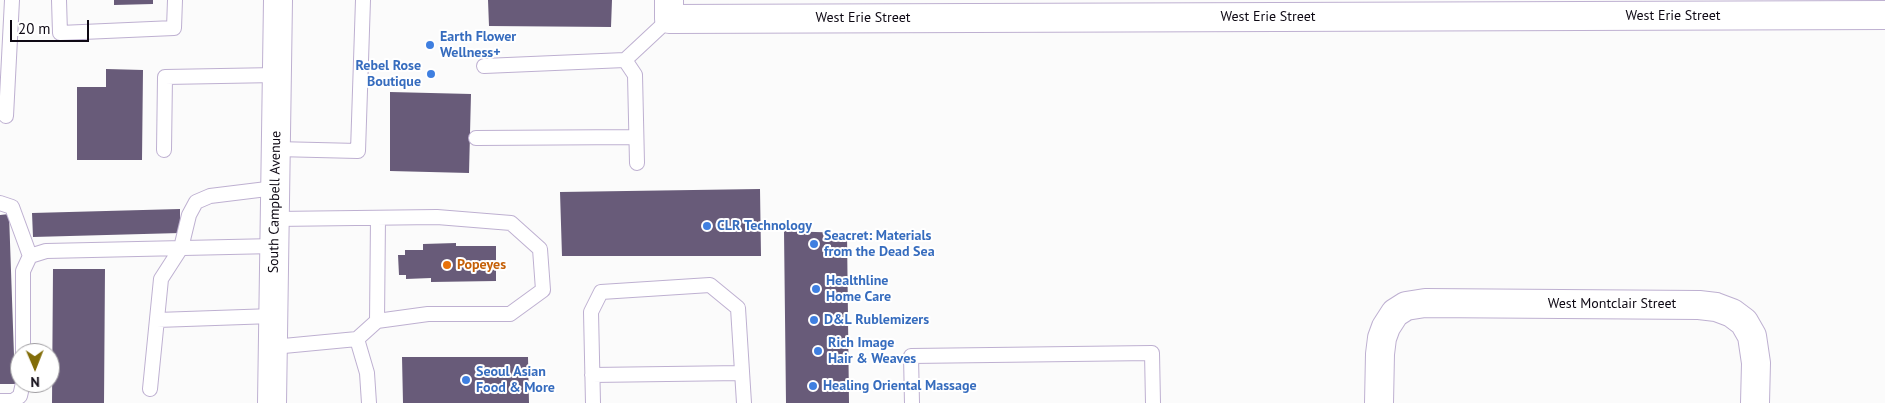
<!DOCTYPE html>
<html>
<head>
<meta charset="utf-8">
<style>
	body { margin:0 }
	#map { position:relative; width:1885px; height:403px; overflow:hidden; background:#fbfbfb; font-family:"PT Sans",sans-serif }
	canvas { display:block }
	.north { position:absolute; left:10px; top:343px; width:50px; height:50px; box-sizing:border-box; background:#fff; border:1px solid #9f9da1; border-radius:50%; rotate:179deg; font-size:14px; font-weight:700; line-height:20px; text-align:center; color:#0e0914 }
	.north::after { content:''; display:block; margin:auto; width:18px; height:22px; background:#826d09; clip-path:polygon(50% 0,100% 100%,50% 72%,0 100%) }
	.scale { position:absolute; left:10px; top:20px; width:79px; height:22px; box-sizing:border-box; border:2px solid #0e0914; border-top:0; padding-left:6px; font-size:15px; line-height:18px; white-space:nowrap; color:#0e0914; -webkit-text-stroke:4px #fff; paint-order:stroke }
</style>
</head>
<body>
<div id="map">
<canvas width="1885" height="403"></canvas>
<div class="north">N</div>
<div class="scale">20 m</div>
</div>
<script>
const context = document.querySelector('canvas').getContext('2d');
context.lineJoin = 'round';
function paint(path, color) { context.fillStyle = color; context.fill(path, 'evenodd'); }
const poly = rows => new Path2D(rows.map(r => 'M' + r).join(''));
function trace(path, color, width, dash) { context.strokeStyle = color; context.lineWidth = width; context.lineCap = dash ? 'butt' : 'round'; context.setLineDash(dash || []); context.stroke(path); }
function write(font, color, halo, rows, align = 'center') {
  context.font = font + ' "PT Sans",sans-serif'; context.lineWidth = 4; context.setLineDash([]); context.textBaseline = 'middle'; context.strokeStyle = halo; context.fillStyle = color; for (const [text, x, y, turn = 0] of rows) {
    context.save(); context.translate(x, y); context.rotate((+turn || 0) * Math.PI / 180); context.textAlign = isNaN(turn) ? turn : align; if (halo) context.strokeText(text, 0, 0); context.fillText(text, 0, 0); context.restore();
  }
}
paint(poly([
	[114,0,153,0,153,4,114,5],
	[488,0,612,0,611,27,489,26],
	[106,69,143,70,142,160,77,160,77,87,106,87],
	[390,92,471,94,469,173,390,171],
	[760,189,761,256,562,256,560,192],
	[180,209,180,233,33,237,32,213],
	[9,214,15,384,0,384,0,215],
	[784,231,847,233,849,403,786,403],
	[456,243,456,246,496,246,496,281,431,282,431,278,406,279,406,275,399,275,398,255,405,255,405,250,423,250,423,244],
	[53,269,105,269,104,403,52,403],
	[402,357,528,357,529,403,403,403]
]), '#685b79');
const service = poly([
	[59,0,60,33,174,28,175,0],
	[484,66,625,60],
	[6,116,12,0],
	[476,138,636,137],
	[276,149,358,151,363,0],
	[164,150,165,77,277,75],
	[637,163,635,75,625,60,669,19],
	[0,203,12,207,30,256,23,271,23,353],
	[30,256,46,251,275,246],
	[157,320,273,316],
	[377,321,378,218],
	[357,339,367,373,369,403],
	[273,347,357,339,377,321,428,314,510,314,543,290,540,249,511,223,437,217,275,219],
	[592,375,742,373],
	[150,389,161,279,181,248,189,215,196,202,210,196,275,188],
	[0,401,13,401,20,396,23,383],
	[593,403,591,312,601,292,710,285,738,308,744,403],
	[912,403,911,356,1152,353,1153,403]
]);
const minor = poly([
	[669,0,669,19,1885,15],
	[1379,403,1380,354,1382,338,1386,327,1395,313,1406,306,1425,303,1699,305,1716,307,1732,313,1744,322,1752,336,1756,363,1755,403]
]);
const primary = poly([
	[272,403,278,0]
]);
trace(service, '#beb0d1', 16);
trace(minor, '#beb0d1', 30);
trace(primary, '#beb0d1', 30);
trace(service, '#fff', 14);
trace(minor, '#fff', 28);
trace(primary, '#fff', 28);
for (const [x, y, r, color] of [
	[430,45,5,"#3f7fe0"],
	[431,74,5,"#3f7fe0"],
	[707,226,5,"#3f7fe0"],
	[814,244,5,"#3f7fe0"],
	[447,265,5,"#e8710a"],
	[816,289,5,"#3f7fe0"],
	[814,320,5,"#3f7fe0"],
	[818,351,5,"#3f7fe0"],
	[466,380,5,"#3f7fe0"],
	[813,386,5,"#3f7fe0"]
]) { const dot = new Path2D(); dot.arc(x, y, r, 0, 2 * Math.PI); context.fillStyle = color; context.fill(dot); trace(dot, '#fff', 2); }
write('14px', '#0e0914', '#fff', [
	["West Erie Street",1673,16],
	["West Erie Street",1268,17],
	["West Erie Street",863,18],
	["South Campbell Avenue",275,202,-89],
	["West Montclair Street",1612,304]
]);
write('bold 14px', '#366cbe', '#fff', [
	["Earth Flower",440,37],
	["Wellness+",440,53],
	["Rebel Rose",421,66,"right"],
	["Boutique",421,82,"right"],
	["CLR Technology",717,226],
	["Seacret: Materials",824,236],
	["from the Dead Sea",824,252],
	["Healthline",826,281],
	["Home Care",826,297],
	["D&L Rublemizers",824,320],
	["Rich Image",828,343],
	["Hair & Weaves",828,359],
	["Seoul Asian",476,372],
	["Food & More",476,388],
	["Healing Oriental Massage",823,386]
], 'left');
write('bold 14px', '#c56008', '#fff', [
	["Popeyes",457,265]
], 'left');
</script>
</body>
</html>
